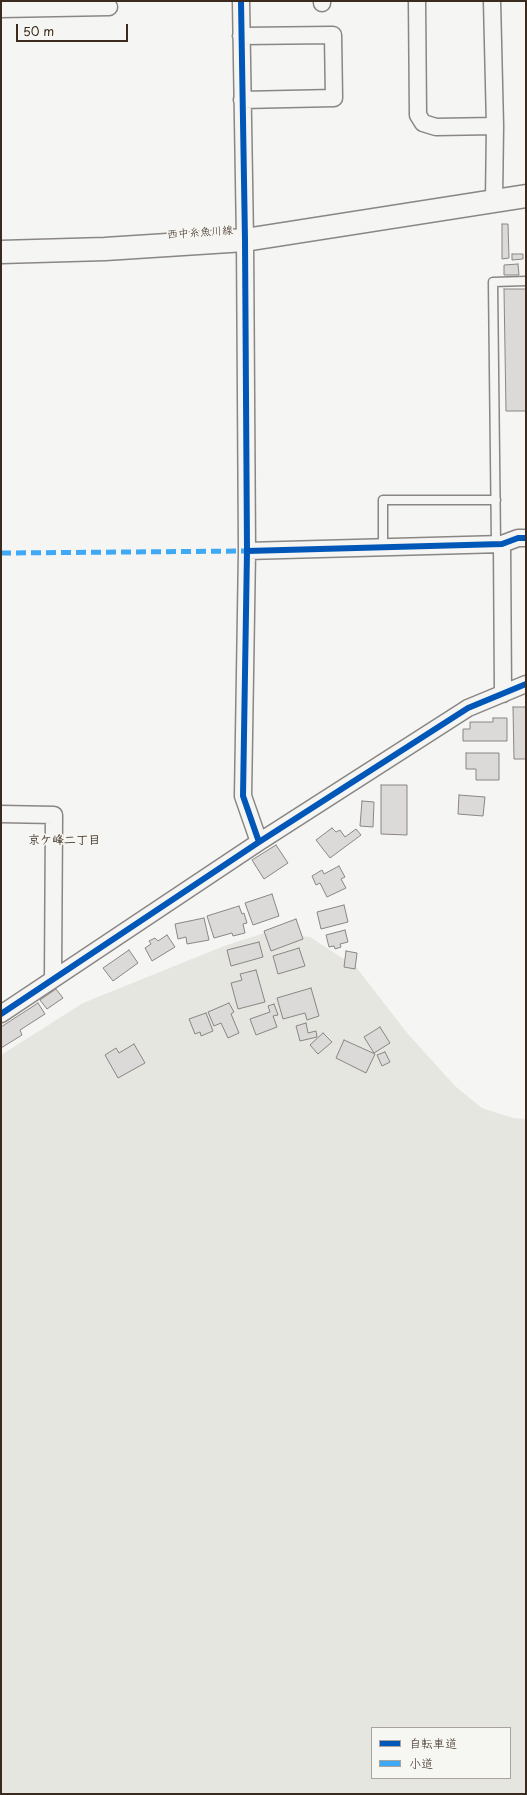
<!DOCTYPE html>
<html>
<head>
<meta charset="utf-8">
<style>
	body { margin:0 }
	#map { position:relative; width:527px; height:1795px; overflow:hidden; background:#f5f5f3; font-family:"Playpen Sans","Klee One",sans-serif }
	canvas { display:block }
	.frame { position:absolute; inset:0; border:2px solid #3b2a1e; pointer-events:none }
	.legend { position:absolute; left:371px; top:1727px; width:140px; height:52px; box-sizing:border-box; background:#f6f6f2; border:1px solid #aba49d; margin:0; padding:5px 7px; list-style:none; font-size:12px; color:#3b2a1e }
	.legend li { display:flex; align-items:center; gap:8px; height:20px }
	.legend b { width:20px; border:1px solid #aba49d }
	.scale { position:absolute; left:16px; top:24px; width:112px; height:18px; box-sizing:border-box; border:2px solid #3b2a1e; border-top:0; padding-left:5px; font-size:12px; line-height:14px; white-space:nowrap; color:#3b2a1e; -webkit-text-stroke:3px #f6f6f2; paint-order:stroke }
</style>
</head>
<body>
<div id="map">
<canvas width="527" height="1795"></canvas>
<div class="frame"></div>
<ul class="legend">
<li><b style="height:5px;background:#0057b8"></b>自転車道</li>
<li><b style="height:5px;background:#3fa9f5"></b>小道</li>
</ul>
<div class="scale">50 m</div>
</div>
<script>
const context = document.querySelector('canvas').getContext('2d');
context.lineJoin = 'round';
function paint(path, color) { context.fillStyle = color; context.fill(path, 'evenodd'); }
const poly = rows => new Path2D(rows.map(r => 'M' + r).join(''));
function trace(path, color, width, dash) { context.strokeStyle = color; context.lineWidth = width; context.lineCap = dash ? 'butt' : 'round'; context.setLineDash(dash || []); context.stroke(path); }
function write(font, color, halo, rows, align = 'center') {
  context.font = font + ' "Playpen Sans","Klee One",sans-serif'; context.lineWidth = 3.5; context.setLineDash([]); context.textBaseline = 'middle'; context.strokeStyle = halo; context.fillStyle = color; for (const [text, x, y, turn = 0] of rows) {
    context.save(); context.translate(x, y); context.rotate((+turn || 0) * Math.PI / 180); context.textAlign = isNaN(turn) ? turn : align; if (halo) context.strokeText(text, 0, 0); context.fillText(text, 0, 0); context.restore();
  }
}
paint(poly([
	[267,932,310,937,356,967,408,1034,455,1086,482,1108,513,1118,526,1119,526,1794,1,1794,1,1055,83,1003,224,946],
	[372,1728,510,1728,510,1778,372,1778]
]), '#e6e6e1');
const building = poly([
	[502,224,508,224,509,258,502,259,502,224],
	[512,254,523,254,523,259,512,260,512,254],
	[518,264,519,275,504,275,504,265,518,264],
	[504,289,526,289,526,411,506,411,504,289],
	[513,707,526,707,526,759,514,759,513,707],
	[493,718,507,718,507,741,463,741,463,729,470,729,470,722,493,722,493,718],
	[466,753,499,753,499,780,476,780,476,769,466,769,466,753],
	[381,785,407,785,407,835,381,834,381,785],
	[459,795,485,797,483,816,458,814,459,795],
	[362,801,374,802,373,827,360,826,362,801],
	[332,828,336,832,340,830,345,837,356,829,361,835,330,858,316,840,332,828],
	[276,845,288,863,264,879,252,860,276,845],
	[339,866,345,877,341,879,346,888,327,897,320,883,316,885,312,876,322,870,324,874,339,866],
	[272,894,279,916,253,925,245,903,272,894],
	[344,905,348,922,321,929,317,912,344,905],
	[239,906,242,914,244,913,247,923,243,924,245,933,233,936,232,933,214,938,207,916,239,906],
	[204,918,209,940,187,944,186,937,178,939,175,924,204,918],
	[296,919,303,939,271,951,264,931,296,919],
	[345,930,348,942,340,944,341,947,335,949,334,946,329,947,326,935,345,930],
	[167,935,175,947,152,961,145,948,151,944,149,941,155,938,158,941,167,935],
	[259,942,263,957,231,966,227,950,259,942],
	[299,948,305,966,278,974,273,956,299,948],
	[129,950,138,963,113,981,103,968,129,950],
	[346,951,357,953,355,969,344,967,346,951],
	[256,970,265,1002,238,1009,231,983,242,980,240,974,256,970],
	[311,988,319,1016,307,1020,305,1013,283,1019,277,998,311,988],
	[56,989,63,998,47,1009,40,1000,56,989],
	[38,1003,45,1014,20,1030,22,1035,1,1048,1,1027,38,1003],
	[229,1003,234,1012,231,1014,239,1033,228,1038,221,1023,214,1026,208,1012,229,1003],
	[274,1004,278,1015,273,1016,277,1027,256,1035,250,1019,270,1012,268,1006,274,1004],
	[206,1013,213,1031,201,1036,200,1032,195,1034,189,1019,206,1013],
	[306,1023,308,1033,316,1031,317,1037,300,1041,296,1026,306,1023],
	[380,1027,390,1043,374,1053,364,1037,380,1027],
	[323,1033,332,1042,318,1054,310,1045,323,1033],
	[344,1040,375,1054,366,1073,336,1058,344,1040],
	[134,1044,145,1063,118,1078,105,1055,116,1048,119,1053,134,1044],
	[385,1052,390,1062,382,1066,377,1055,385,1052]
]);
paint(building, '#dbdad8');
trace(building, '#8a8683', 1);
const lane = poly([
	[496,544,493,282,526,281],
	[383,548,383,500,496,500]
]);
const street = poly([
	[241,1,245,240,247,551,243,796,259,842],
	[417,1,418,115,423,123,436,127,495,126],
	[492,1,495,126,494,200],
	[322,3,322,1],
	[1,9,109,7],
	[241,36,333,35,334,98,242,100],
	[502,544,503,694],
	[247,551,502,544,518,538,526,538],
	[1,814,54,815,53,979],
	[1,1014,259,842,468,708,526,684]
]);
const secondary = poly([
	[1,252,105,249,245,240,526,196]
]);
trace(lane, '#8a8683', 11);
trace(street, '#8a8683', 19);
trace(secondary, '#8a8683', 25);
trace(lane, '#f5f5f3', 8);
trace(street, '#f5f5f3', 16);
trace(secondary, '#f5f5f3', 22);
trace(poly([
	[1,553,247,551]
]), '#3fa9f5', 5, [10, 5]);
trace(poly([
	[241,1,245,240,247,551,243,796,259,842],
	[247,551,502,544,518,538,526,538],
	[1,1014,259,842,468,708,526,684]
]), '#0057b8', 6);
write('11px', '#3b2a1e', '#f6f6f2', [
	["西中糸魚川線",200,233,-4]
]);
write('bold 12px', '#3b2a1e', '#f6f6f2', [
	["京ケ峰二丁目",64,841]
]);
</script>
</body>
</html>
